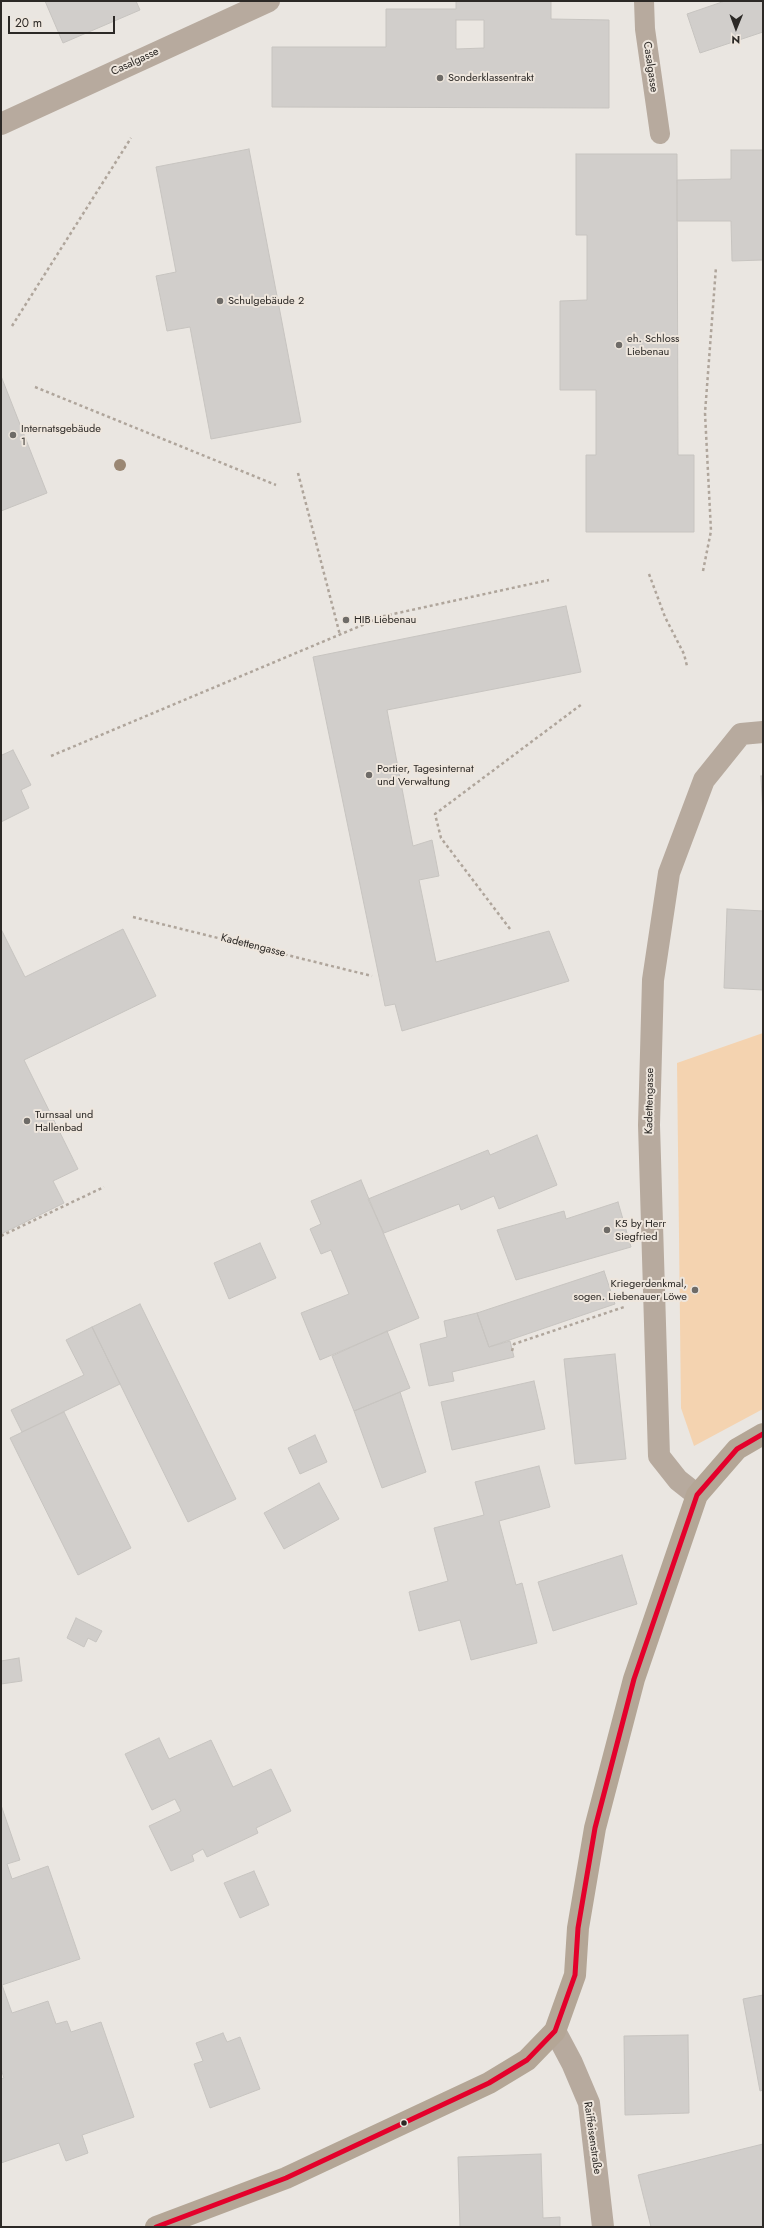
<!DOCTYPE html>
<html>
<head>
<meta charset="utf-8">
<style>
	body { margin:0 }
	#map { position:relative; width:764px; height:2228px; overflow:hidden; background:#eae6e1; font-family:Jost,sans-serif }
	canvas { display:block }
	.frame { position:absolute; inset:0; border:2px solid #2c2926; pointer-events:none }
	.north { position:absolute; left:716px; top:8px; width:40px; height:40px; -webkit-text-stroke:3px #eee6dd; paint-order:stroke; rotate:181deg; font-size:11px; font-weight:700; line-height:16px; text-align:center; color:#2c2926 }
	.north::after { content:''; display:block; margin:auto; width:14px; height:18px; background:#2c2926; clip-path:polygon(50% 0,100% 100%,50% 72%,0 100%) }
	.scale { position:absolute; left:8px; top:16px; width:107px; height:18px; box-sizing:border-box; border:2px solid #2c2926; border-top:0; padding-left:5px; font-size:12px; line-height:14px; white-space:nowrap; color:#2c2926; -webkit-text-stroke:3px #eee6dd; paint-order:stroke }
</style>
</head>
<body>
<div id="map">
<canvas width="764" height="2228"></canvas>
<div class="frame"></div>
<div class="north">N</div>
<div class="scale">20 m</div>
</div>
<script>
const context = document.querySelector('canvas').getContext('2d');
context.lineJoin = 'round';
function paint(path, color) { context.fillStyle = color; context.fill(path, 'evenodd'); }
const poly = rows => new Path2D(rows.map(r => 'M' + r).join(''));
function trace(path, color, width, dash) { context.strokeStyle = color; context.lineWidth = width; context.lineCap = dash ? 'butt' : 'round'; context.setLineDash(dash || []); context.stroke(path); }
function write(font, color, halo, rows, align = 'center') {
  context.font = font + ' Jost,sans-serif'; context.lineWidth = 4; context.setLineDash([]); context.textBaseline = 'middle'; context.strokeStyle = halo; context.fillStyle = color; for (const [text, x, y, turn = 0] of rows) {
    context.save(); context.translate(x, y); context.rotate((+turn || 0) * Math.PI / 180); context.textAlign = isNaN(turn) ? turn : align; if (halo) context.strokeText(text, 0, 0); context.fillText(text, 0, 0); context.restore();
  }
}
paint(poly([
	[763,1033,763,1409,694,1446,681,1408,677,1063]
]), '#f4d3b0');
const building = poly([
	[45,1,136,1,140,10,63,43,45,1],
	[456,1,551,1,551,19,609,20,609,108,272,107,272,47,386,47,386,9,456,9,456,1],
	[456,20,484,20,484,48,456,49,456,20],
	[725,1,763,1,763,32,700,53,687,14,725,1],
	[249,149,301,422,211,439,190,327,167,331,156,276,176,272,156,167,249,149],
	[731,150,763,150,763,260,732,261,731,221,677,221,677,180,731,179,731,150],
	[576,154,677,154,678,455,694,455,694,532,586,532,586,455,596,455,596,390,560,390,560,301,587,300,587,235,576,235,576,154],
	[1,376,47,493,1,511,1,376],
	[566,606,581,672,387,710,413,846,432,840,439,876,419,880,436,962,549,931,569,981,402,1031,395,1004,385,1006,313,657,566,606],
	[13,750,31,785,21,790,29,808,1,822,1,753,2,755,13,750],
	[761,776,763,776,763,818,761,776],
	[727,909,763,911,763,990,724,988,727,909],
	[1,929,25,977,123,929,156,996,24,1060,78,1169,53,1181,64,1203,1,1234,1,929],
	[537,1135,557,1185,499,1209,494,1196,461,1210,459,1204,384,1233,368,1199,488,1150,490,1155,537,1135],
	[361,1180,419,1318,320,1360,301,1313,349,1294,331,1250,321,1254,310,1229,321,1224,311,1201,361,1180],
	[618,1202,631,1247,516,1280,497,1230,564,1211,566,1219,618,1202],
	[260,1243,276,1278,229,1299,214,1263,260,1243],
	[604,1271,615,1304,489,1347,477,1313,604,1271],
	[140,1304,236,1499,188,1522,92,1327,140,1304],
	[477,1313,489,1347,510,1341,514,1357,452,1372,454,1381,429,1386,420,1344,447,1337,444,1321,477,1313],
	[92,1327,120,1384,22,1432,11,1410,84,1375,66,1340,92,1327],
	[387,1331,410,1388,354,1411,332,1356,387,1331],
	[615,1354,626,1459,575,1464,564,1359,615,1354],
	[534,1381,545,1429,452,1450,441,1402,534,1381],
	[400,1392,426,1472,382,1488,354,1411,400,1392],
	[64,1412,131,1548,78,1575,10,1438,64,1412],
	[315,1435,327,1462,300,1474,288,1448,315,1435],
	[539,1466,550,1507,499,1521,516,1585,522,1583,537,1643,471,1660,460,1620,419,1631,409,1592,448,1581,434,1528,484,1515,475,1482,539,1466],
	[319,1483,339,1519,284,1549,264,1513,319,1483],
	[622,1555,637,1604,553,1631,538,1582,622,1555],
	[76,1618,102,1631,96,1642,88,1638,84,1647,67,1638,76,1618],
	[19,1658,22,1681,1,1684,1,1661,19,1658],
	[159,1738,169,1759,211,1740,233,1787,271,1769,291,1811,256,1828,258,1833,207,1857,203,1849,192,1855,194,1861,171,1871,149,1826,181,1811,175,1799,152,1810,125,1754,159,1738],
	[1,1805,20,1860,7,1864,12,1879,48,1866,80,1959,2,1985,12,2013,48,2001,56,2024,67,2021,71,2032,101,2022,134,2117,82,2135,88,2153,66,2161,59,2143,1,2163,1,2079,4,2078,1,2069,1,1805],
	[254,1871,269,1905,240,1918,224,1883,254,1871],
	[763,1995,763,2090,760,2091,743,1999,763,1995],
	[223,2033,227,2042,240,2037,260,2089,210,2108,194,2064,203,2061,196,2043,223,2033],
	[688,2035,689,2113,625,2115,624,2036,688,2035],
	[763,2144,763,2227,651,2227,638,2175,763,2144],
	[541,2154,543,2218,560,2217,560,2227,460,2227,458,2157,541,2154]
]);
paint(building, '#d1cecb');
trace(building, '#c7c4c0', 1);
trace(poly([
	[12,326,131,138],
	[35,387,276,485],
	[298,473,340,635],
	[703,571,711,531,705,413,716,267],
	[649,574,665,617,684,654,687,666],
	[51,756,384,616,549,580],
	[133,917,372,976],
	[510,929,441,838,435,814,582,704],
	[1,1236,104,1187],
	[512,1351,514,1344,624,1307]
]), '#afa59b', 2.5, [3, 3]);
trace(poly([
	[644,1,645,29,660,134]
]), '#b7aa9e', 20);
trace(poly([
	[1,124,269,1],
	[697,1495,678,1480,659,1456,649,1125,653,980,669,873,704,780,741,734,763,732]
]), '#b7aa9e', 22);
trace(poly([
	[555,2031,572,2063,589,2103,603,2227]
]), '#b7aa9e', 22);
trace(poly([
	[156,2227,286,2178,489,2083,527,2060,555,2031,575,1975,578,1928,595,1828,634,1679,697,1495,737,1449,763,1434]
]), '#b4a696', 22);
trace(poly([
	[156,2227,286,2178,489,2083,527,2060,555,2031,575,1975,578,1928,595,1828,634,1679,697,1495,737,1449,763,1434]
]), '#e4002b', 5);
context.fillStyle = '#9a8773';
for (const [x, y] of [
	[120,465]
]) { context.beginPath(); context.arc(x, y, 6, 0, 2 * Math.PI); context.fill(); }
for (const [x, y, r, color] of [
	[440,78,4,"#6e6b67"],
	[220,301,4,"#6e6b67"],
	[619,345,4,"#6e6b67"],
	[13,435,4,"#6e6b67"],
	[346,620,4,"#6e6b67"],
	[369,775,4,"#6e6b67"],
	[27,1121,4,"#6e6b67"],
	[607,1230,4,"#6e6b67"],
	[695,1290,4,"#6e6b67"],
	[404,2123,3.5,"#2c2926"]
]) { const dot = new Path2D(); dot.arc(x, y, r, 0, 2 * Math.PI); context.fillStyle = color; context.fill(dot); trace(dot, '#eee6dd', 1.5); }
write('11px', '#2c2926', '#eee6dd', [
	["Casalgasse",135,62,-25],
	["Casalgasse",650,67,82],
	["Kadettengasse",253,946,14],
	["Kadettengasse",650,1101,-89],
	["Raiffeisenstraße",592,2138,82]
]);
write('11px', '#2c2926', '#eee6dd', [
	["Sonderklassentrakt",448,78],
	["Schulgebäude 2",228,301],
	["eh. Schloss",627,339],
	["Liebenau",627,352],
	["Internatsgebäude",21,429],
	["1",21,442],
	["HIB Liebenau",354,620],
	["Portier, Tagesinternat",377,769],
	["und Verwaltung",377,782],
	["Turnsaal und",35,1115],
	["Hallenbad",35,1128],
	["K5 by Herr",615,1224],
	["Siegfried",615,1237],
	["Kriegerdenkmal,",687,1284,"right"],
	["sogen. Liebenauer Löwe",687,1297,"right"]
], 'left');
</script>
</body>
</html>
